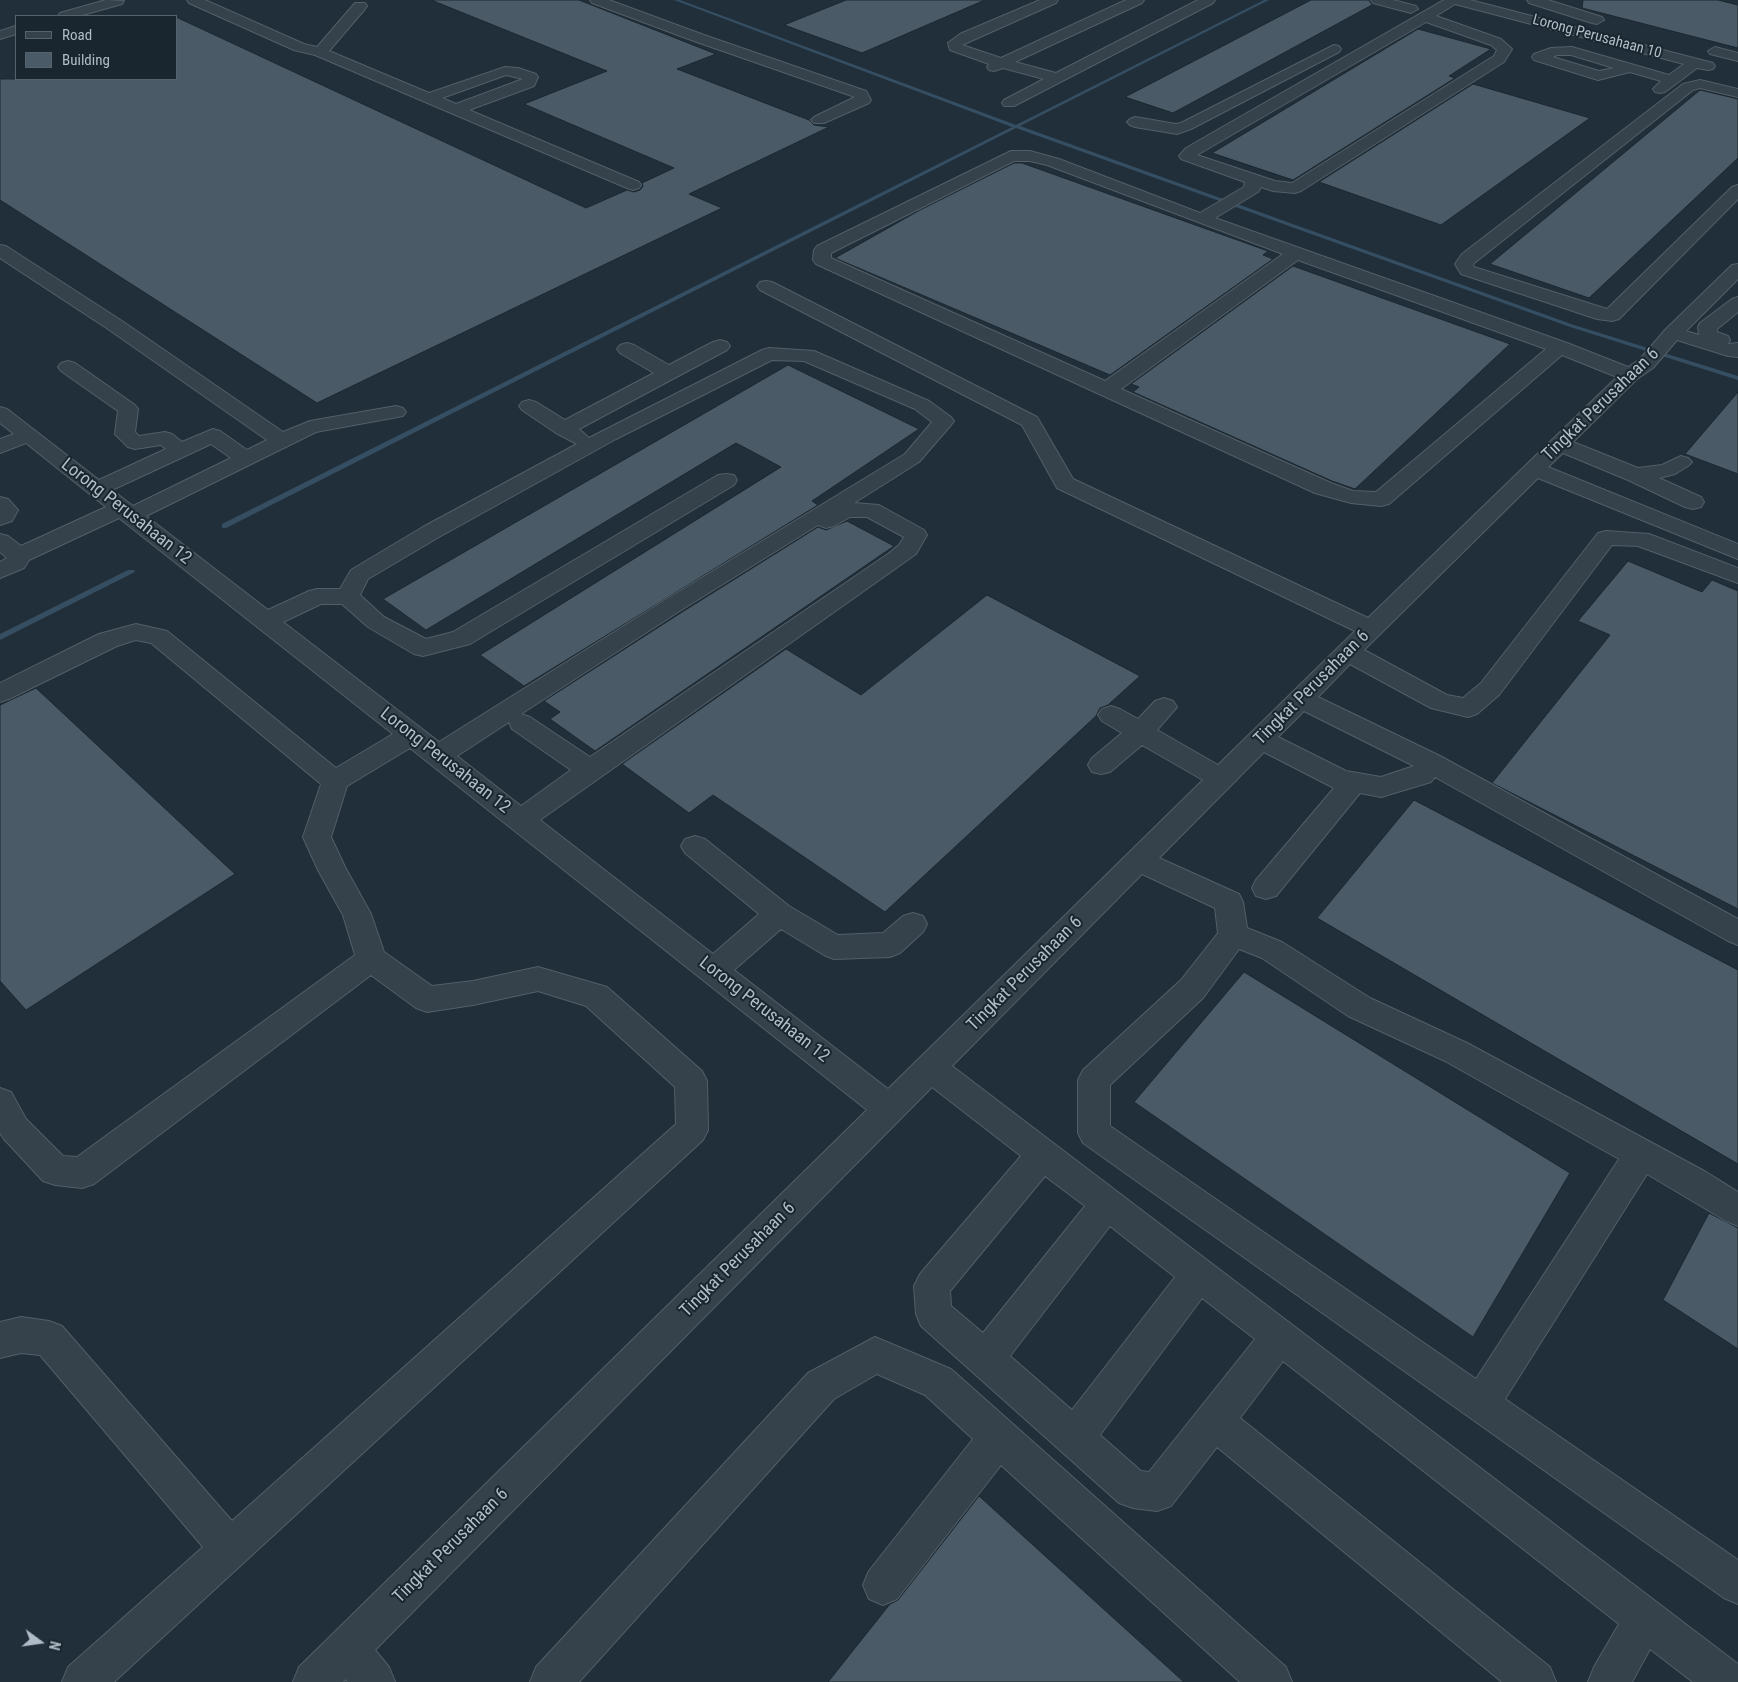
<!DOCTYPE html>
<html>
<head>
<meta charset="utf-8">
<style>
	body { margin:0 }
	#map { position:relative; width:1738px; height:1682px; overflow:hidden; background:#212f3a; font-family:"Roboto Condensed",sans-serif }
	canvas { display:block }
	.legend { position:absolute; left:15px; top:15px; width:162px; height:65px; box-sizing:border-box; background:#1a262f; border:1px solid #56626c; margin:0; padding:6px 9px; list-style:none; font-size:15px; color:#b0bcc7 }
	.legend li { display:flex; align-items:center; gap:10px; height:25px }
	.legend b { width:25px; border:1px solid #56626c }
	.north { position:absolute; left:15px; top:1617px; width:50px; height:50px; -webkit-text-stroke:4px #1a262f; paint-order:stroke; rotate:104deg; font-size:14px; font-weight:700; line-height:20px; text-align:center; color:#b0bcc7 }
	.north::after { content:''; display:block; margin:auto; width:18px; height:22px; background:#b0bcc7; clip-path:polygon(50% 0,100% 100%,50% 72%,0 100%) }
</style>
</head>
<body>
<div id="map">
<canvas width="1738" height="1682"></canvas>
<ul class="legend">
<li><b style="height:6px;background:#35414b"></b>Road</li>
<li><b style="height:14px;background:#4a5a66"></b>Building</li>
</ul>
<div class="north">N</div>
</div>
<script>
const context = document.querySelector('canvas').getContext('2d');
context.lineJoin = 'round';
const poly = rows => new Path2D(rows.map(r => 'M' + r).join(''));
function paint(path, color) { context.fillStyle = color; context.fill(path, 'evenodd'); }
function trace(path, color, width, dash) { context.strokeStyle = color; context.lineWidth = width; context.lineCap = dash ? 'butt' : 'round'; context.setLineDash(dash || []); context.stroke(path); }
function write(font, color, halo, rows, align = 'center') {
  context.font = font + ' "Roboto Condensed",sans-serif'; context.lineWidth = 4; context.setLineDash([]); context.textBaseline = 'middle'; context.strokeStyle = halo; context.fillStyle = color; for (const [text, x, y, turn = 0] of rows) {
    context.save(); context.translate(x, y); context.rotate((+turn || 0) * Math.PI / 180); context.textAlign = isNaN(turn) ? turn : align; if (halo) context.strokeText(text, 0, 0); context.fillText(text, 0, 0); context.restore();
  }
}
paint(poly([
	[674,0,680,0,1016,125,1264,0,1269,0,1020,126,1574,325,1738,376,1738,380,1570,327,1016,128,226,528,222,528,222,524,1012,127,674,0],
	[128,570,134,570,135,572,0,640,0,634,128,570]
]), '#354e62');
const building = poly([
	[431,0,579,0,716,54,677,69,809,120,814,125,829,127,689,194,722,208,317,403,0,200,0,79,176,79,176,17,586,208,627,190,634,192,640,190,643,186,642,183,674,168,524,104,607,71,431,0],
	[846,0,985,0,862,53,784,25,846,0],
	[1311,0,1369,0,1372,5,1173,113,1125,97,1311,0],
	[1583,0,1718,0,1738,5,1738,48,1582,8,1583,0],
	[1418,29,1491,49,1449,76,1455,78,1293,180,1212,153,1418,29],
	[1473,84,1590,118,1441,225,1319,182,1473,84],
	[1700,90,1738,99,1738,158,1589,298,1490,264,1700,90],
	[1014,163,1022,163,1268,251,1263,255,1273,259,1110,375,835,258,920,210,1014,163],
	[1293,266,1510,344,1355,489,1332,481,1133,392,1139,387,1131,384,1293,266],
	[788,365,919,429,812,501,818,505,524,686,480,655,781,467,736,443,426,630,383,599,788,365],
	[1738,392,1738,474,1685,454,1738,392],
	[847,521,894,546,595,751,550,719,560,712,544,701,679,614,818,527,826,530,847,521],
	[1628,561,1702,592,1712,580,1738,591,1738,909,1492,783,1610,635,1578,621,1628,561],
	[987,595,1140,676,1108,705,1100,708,1096,716,885,912,713,795,689,813,622,764,786,649,861,695,987,595],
	[36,688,235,874,26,1010,0,981,0,705,36,688],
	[1414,800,1738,970,1738,1164,1317,918,1414,800],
	[1244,972,1570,1173,1473,1337,1134,1102,1244,972],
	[1709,1213,1738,1228,1738,1349,1663,1300,1709,1213],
	[979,1496,1184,1682,828,1682,890,1604,898,1600,979,1496]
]);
paint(building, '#4a5a66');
trace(building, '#1c2831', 1);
const minor = poly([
	[106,0,124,1,122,4,79,16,58,16,60,13,106,0],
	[187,0,205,0,304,44,317,47,355,3,365,3,367,6,365,9,329,51,429,93,505,67,518,68,536,74,538,77,534,86,469,110,639,182,641,185,639,188,633,190,627,188,315,55,294,50,189,3,187,0],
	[506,75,523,79,456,104,442,98,506,75],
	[590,0,609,0,704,35,866,91,871,100,869,103,824,123,814,123,811,120,814,117,855,97,694,41,592,3,590,0],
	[1040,0,1058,0,1056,3,962,45,1001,58,1126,0,1144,0,1142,3,1015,62,1056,73,1198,0,1215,0,1213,3,1014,106,1004,106,1002,103,1004,100,1044,79,1003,68,994,71,989,70,987,67,989,64,950,50,948,43,960,34,1040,0],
	[1371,0,1393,0,1416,6,1418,9,1411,13,1373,3,1371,0],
	[1444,0,1470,0,1713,63,1715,66,1713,69,1708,70,1697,68,1665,92,1660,93,1655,92,1653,89,1661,81,1630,72,1598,80,1534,60,1532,57,1534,54,1551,48,1572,47,1669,75,1684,64,1455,4,1436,16,1501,39,1512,49,1504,62,1301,191,1295,193,1273,191,1261,187,1258,192,1215,218,1567,343,1628,367,1639,360,1666,329,1732,265,1738,264,1738,279,1686,331,1699,335,1698,327,1700,323,1732,299,1738,297,1738,312,1717,329,1717,332,1728,336,1730,340,1728,344,1738,343,1738,357,1728,356,1677,340,1653,368,1637,379,1573,442,1638,468,1662,465,1681,456,1688,458,1692,462,1688,466,1675,474,1659,478,1701,497,1704,502,1701,507,1693,509,1685,507,1628,480,1563,453,1548,467,1738,544,1738,559,1538,478,1364,650,1447,695,1463,698,1481,683,1598,533,1606,531,1649,534,1738,568,1738,583,1638,546,1612,545,1499,695,1477,714,1468,717,1431,708,1350,664,1318,697,1440,756,1738,919,1738,945,1728,941,1435,777,1431,782,1381,797,1360,793,1276,896,1266,899,1256,896,1252,888,1256,880,1334,788,1264,752,1159,858,1239,894,1243,902,1247,928,1282,942,1370,998,1467,1043,1706,1172,1738,1192,1738,1226,1726,1221,1647,1174,1505,1399,1738,1560,1738,1604,1724,1598,1083,1143,1078,1133,1078,1080,1083,1070,1181,980,1218,933,1215,908,1142,874,952,1066,1738,1664,1738,1682,1693,1682,1650,1649,1632,1682,1588,1682,1594,1667,1619,1624,1283,1361,1240,1418,1550,1667,1556,1682,1502,1682,1217,1447,1171,1506,1157,1511,1133,1508,1119,1503,921,1326,916,1314,914,1286,920,1274,1021,1156,932,1087,375,1650,389,1667,395,1682,348,1682,346,1679,343,1682,293,1682,299,1667,867,1110,410,748,347,786,331,837,345,867,371,914,384,952,432,986,473,981,538,967,607,987,702,1071,707,1081,708,1130,703,1140,114,1682,62,1682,68,1667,203,1547,40,1355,21,1353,0,1358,0,1322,21,1317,49,1321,62,1326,232,1521,676,1124,675,1087,586,1006,538,991,473,1005,427,1012,416,1008,371,975,94,1184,82,1188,55,1185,43,1181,4,1139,0,1133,0,1088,11,1092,26,1119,63,1156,77,1157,355,955,343,915,318,870,303,837,321,784,151,643,136,640,117,646,9,699,0,702,0,683,99,634,136,624,167,631,336,768,393,734,119,518,29,560,24,568,0,578,0,562,7,558,0,552,0,534,8,536,21,546,106,507,26,443,0,453,0,439,14,434,0,423,0,407,7,409,99,480,166,449,161,445,135,449,128,447,115,434,118,411,61,371,58,367,61,363,68,361,75,363,135,405,138,409,135,432,139,436,165,432,172,434,182,442,213,429,220,431,247,450,267,440,108,329,0,258,0,245,6,246,122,321,283,432,310,421,396,406,403,408,406,412,403,416,316,432,146,516,268,610,309,591,317,589,340,589,351,570,423,527,577,444,556,433,522,410,519,406,522,402,529,400,536,402,565,420,654,373,620,353,617,349,620,345,627,343,634,345,669,365,713,342,720,340,727,342,730,346,727,350,579,429,589,438,762,350,769,348,814,351,929,401,951,417,954,421,951,425,919,462,854,503,879,505,924,530,927,535,916,554,540,820,713,954,759,914,685,853,681,846,685,839,695,836,705,839,789,906,838,935,883,933,903,916,913,913,923,916,927,924,923,932,900,953,890,957,834,959,824,955,781,929,734,970,888,1089,1203,780,1142,745,1110,772,1101,774,1092,772,1088,765,1092,758,1122,733,1102,721,1098,715,1102,709,1111,706,1120,709,1138,719,1155,701,1164,698,1173,701,1177,707,1157,730,1218,765,1355,631,1057,488,1022,425,760,290,757,286,760,282,766,281,772,282,1037,417,1073,479,1368,618,1617,377,1562,355,1389,504,1381,506,1351,503,1315,493,816,264,813,260,814,250,817,246,1011,151,1030,151,1059,159,1200,213,1244,187,1245,182,1181,159,1179,156,1186,148,1444,0],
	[1426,22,1491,45,1497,50,1494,56,1292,183,1275,181,1197,155,1426,22],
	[1557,55,1571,55,1614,68,1599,71,1553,57,1557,55],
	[1014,161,1030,161,1047,165,1283,254,1105,381,831,258,831,253,1014,161],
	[1298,260,1546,349,1376,492,1353,491,1331,483,1121,389,1298,260],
	[772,360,804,361,915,409,932,422,905,454,662,602,439,742,283,622,321,604,342,604,368,627,414,654,423,656,470,644,734,485,737,480,734,475,726,474,718,475,453,632,426,639,384,617,360,595,368,579,439,537,616,439,772,360],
	[211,444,231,458,133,506,112,490,211,444],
	[850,517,867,517,904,537,899,545,888,554,590,757,530,717,521,714,678,612,818,525,826,528,834,526,850,517],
	[1304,711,1414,766,1381,777,1346,771,1278,737,1304,711],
	[509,722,512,729,571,770,521,806,457,756,509,722],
	[1239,949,1262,958,1348,1016,1445,1061,1619,1159,1476,1379,1110,1126,1110,1085,1203,998,1239,949],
	[1045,1176,1085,1206,983,1333,951,1306,950,1291,1045,1176],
	[1110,1226,1175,1277,1072,1410,1010,1356,1110,1226],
	[1202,1298,1255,1339,1149,1472,1141,1471,1100,1435,1202,1298],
	[1527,0,1548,0,1602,17,1604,20,1597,24,1592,23,1529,3,1527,0],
	[16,26,16,34,0,39,0,31,16,26],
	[1334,45,1339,46,1341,49,1339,52,1191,129,1177,134,1135,127,1130,125,1127,122,1130,119,1135,117,1176,124,1181,123,1334,45],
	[1715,47,1738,53,1738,61,1710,54,1708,51,1715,47],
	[1700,80,1738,89,1738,97,1700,88,1693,90,1473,264,1474,267,1607,309,1732,187,1738,185,1738,199,1619,319,1612,321,1597,319,1461,274,1455,264,1462,254,1683,84,1700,80],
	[0,497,8,499,18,510,12,521,0,525,0,497],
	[875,1337,951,1369,1286,1667,1292,1682,1240,1682,1001,1465,897,1599,883,1605,869,1599,863,1585,869,1571,973,1439,925,1395,877,1374,834,1399,579,1682,530,1682,536,1667,808,1373,875,1337]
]);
trace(minor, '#535f68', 2);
paint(minor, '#35414b');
write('15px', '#b0bcc7', '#1a262f', [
	["Lorong Perusahaan 10",1597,37,15]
]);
write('18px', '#b0bcc7', '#1a262f', [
	["Tingkat Perusahaan 6",1601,405,-44],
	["Lorong Perusahaan 12",126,512,38],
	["Tingkat Perusahaan 6",1312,688,-45],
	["Lorong Perusahaan 12",445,761,38],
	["Tingkat Perusahaan 6",1025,974,-45],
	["Lorong Perusahaan 12",764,1010,38],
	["Tingkat Perusahaan 6",738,1260,-45],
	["Tingkat Perusahaan 6",451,1546,-45]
]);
</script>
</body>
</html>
